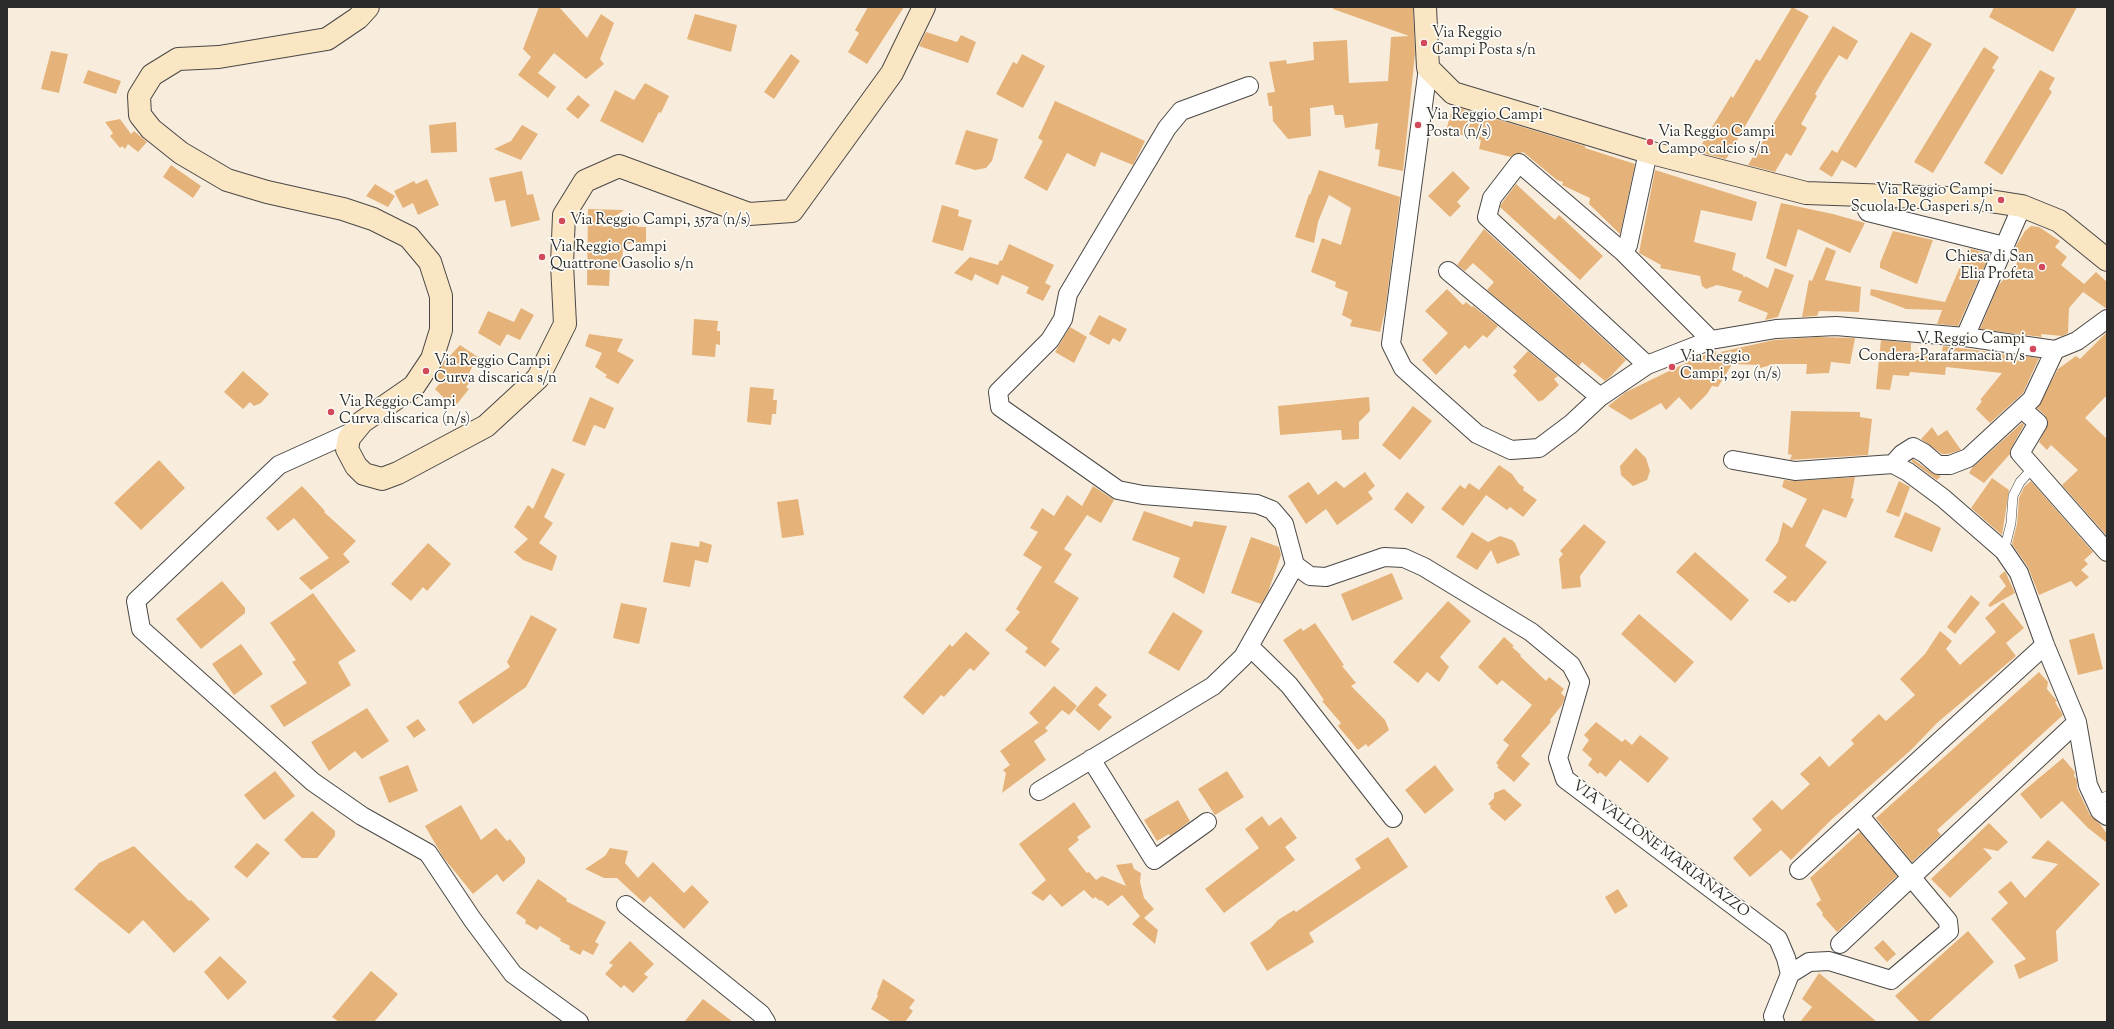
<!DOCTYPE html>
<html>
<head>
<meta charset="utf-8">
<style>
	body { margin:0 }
	#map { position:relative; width:2114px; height:1029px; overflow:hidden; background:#f8eddd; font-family:"Sorts Mill Goudy",serif }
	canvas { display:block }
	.frame { position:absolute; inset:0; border:8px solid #2b2b2b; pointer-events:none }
</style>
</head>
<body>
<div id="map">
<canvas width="2114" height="1029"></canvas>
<div class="frame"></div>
</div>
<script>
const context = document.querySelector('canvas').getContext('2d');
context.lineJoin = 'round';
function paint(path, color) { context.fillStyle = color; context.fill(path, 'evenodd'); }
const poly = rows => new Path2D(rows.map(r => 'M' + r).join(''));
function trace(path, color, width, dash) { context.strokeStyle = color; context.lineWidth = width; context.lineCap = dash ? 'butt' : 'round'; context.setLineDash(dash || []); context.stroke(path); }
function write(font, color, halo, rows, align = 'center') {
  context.font = font + ' "Sorts Mill Goudy",serif'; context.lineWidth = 3.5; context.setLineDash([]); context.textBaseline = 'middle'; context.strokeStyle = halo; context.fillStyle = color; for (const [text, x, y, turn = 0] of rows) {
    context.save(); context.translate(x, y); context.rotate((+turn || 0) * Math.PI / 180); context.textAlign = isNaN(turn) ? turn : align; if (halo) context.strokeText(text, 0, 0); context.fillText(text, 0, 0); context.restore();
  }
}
paint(poly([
	[539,7,559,7,587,38,601,14,614,23,600,59,604,64,586,79,554,53,538,73,556,87,548,98,518,75,531,57,523,49],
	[868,7,904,7,867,64,848,52,859,33,855,30],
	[1333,7,1413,7,1415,54,1403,171,1378,166,1380,150,1375,149,1378,123,1345,128,1343,115,1335,115,1333,105,1310,108,1311,136,1288,139,1273,121,1272,106,1269,106,1267,93,1275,92,1269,62,1286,60,1287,64,1314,60,1313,42,1347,40,1349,83,1388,81,1391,37,1409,36,1333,9],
	[1792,7,1809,16,1726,159,1697,152,1731,96,1733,98,1756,59,1760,61],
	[1994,7,2077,7,2053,52,1989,17],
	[695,14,737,25,731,52,687,39],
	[1833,26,1858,41,1847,60,1839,55,1825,77,1815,94,1817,96,1801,124,1807,128,1791,156,1786,153,1775,172,1748,165],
	[926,32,957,42,961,35,976,42,968,63,919,46],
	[1911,32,1932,44,1856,168,1842,160,1832,177,1819,169,1832,150,1837,153],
	[1984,47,1999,57,1992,68,1995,70,1933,173,1914,162],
	[51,51,68,54,59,93,41,89],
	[791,54,800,61,774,99,764,92],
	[1022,54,1045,66,1023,108,996,94,1013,62,1017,64],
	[88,70,121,81,116,94,83,83],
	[2040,70,2055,78,2049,89,2052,92,2002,175,1984,163],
	[645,83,669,96,661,113,659,112,643,143,600,121,615,90,634,100],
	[578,95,590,105,578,119,566,109],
	[1055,101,1145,141,1133,165,1101,152,1095,167,1067,153,1047,191,1024,178,1043,141,1038,138],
	[1453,106,1585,146,1585,148,1635,164,1620,234,1589,204,1590,198,1562,185,1563,182,1557,180,1523,152,1511,157,1479,149,1481,140,1446,131],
	[120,119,131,134,134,131,147,142,138,152,128,144,125,149,122,146,120,148,110,136,113,133,105,122],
	[456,122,457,152,431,153,429,125],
	[522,125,538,134,521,160,494,149,511,141],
	[966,130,998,139,992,161,986,168,975,170,955,164],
	[171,165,201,186,193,198,163,177],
	[1319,170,1400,197,1385,311,1380,332,1350,326,1352,320,1342,315,1348,292,1335,287,1336,282,1311,272,1322,238,1341,245,1351,208,1329,195,1318,222,1314,243,1295,237,1309,194,1310,195],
	[1655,170,1757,202,1752,221,1701,210,1694,242,1736,253,1732,270,1743,275,1744,278,1745,276,1768,288,1775,268,1794,275,1778,317,1765,320,1768,313,1738,301,1742,291,1717,285,1706,289,1702,286,1700,276,1660,268,1661,265,1639,253],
	[522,171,527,195,533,194,540,220,511,227,505,200,495,202,489,178],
	[1453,171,1470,188,1457,202,1461,206,1450,217,1428,196],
	[427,179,439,205,418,215,413,203,403,208,394,191,414,181,416,184],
	[375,184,395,196,388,207,366,196],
	[1516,184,1555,220,1559,215,1603,256,1580,280,1500,207,1502,203],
	[1781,203,1833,214,1865,223,1850,253,1798,229,1786,267,1766,258],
	[942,205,959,210,958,216,972,220,963,251,932,242],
	[588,209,624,210,601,227,637,224,637,227,646,227,646,243,623,244,622,267,610,267,609,286,587,285],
	[2031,226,2039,227,2060,241,2055,247,2067,257,2061,265,2084,284,2096,272,2107,282,2107,309,2083,292,2069,308,2068,333,2062,336,2041,334,2042,337,1980,329,1998,286,2017,263,2016,246,2025,231],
	[1484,229,1626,360,1610,377,1605,381,1582,362,1579,366,1487,290,1494,282,1473,263,1465,271,1457,265],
	[1893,231,1933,240,1917,284,1880,268,1880,263],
	[1009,244,1054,265,1045,283,1051,286,1043,301,1026,293,1029,287,1002,275,998,285,975,274,972,281,954,273,970,257,998,265,1000,260,1002,261],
	[1826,247,1836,251,1825,280,1861,287,1859,312,1819,311,1817,316,1802,317,1809,280,1812,281],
	[1968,248,1990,254,1958,326,1937,324,1942,310,1906,309,1870,295,1871,289,1945,302],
	[1447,289,1463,305,1466,302,1472,307,1473,306,1498,326,1487,338,1483,335,1469,349,1465,345,1436,375,1422,360,1448,333,1425,311],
	[521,308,534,315,520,340,507,334,500,346,478,333,488,311,514,322],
	[1099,315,1127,329,1120,342,1113,338,1109,345,1089,334],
	[694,319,718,321,717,331,720,331,720,345,716,344,715,357,692,355],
	[1070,327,1087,337,1074,363,1055,352],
	[2107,332,2107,395,2085,418,2107,439,2107,536,2062,485,2078,470,2051,445,2047,450,2039,442,2048,423,2045,415,2037,408,2058,369,2076,356,2080,359],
	[589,334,623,339,617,351,634,360,618,384,605,377,607,375,595,367,602,353,585,346],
	[1818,337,1855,338,1850,364,1831,362,1829,373,1806,374,1807,364,1775,364,1760,368,1759,365,1732,364,1718,387,1712,386,1707,394,1691,410,1679,397,1666,410,1661,403,1631,420,1608,406,1626,392,1692,360,1716,351,1716,353,1774,340],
	[1881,340,1911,343,1911,352,1941,357,1943,346,2039,358,2023,393,1990,423,1976,409,1982,401,1980,400,2002,373,1946,367,1945,375,1910,372,1909,376,1893,375,1890,390,1876,389],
	[460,345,478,357,469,373,474,377,466,387,469,389,457,404,449,397,446,400,435,389,440,383,434,378,445,358,447,359],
	[1528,351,1558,376,1554,379,1559,385,1542,401,1541,400,1539,402,1513,375,1517,371,1513,367],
	[243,371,269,394,261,403,254,406,250,402,243,409,224,392],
	[750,387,774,389,773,400,777,400,776,414,772,414,771,425,747,422],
	[590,397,614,408,605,429,594,425,585,446,572,441],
	[1369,397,1370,411,1359,422,1359,439,1342,440,1341,430,1280,435,1278,406],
	[1413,406,1432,421,1400,460,1382,445],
	[1791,411,1860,412,1860,417,1872,419,1868,455,1790,460,1792,455,1788,454],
	[2022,423,2024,425,2011,448,2010,454,1984,483,1969,473,1972,468],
	[1932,427,1938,436,1947,430,1961,450,1948,454,1942,454,1921,439],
	[1636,448,1646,458,1650,471,1647,480,1633,486,1621,475,1620,466],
	[1913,459,1932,473,1941,476,1937,480,1911,461],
	[159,460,185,488,141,530,114,503],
	[1499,465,1512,474,1519,484,1524,487,1523,490,1537,500,1523,517,1510,507,1507,510,1486,495,1463,526,1441,509,1460,485,1465,489,1469,483,1479,490],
	[552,468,565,474,544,517,553,523,539,543,557,556,552,571,523,560,514,552,528,539,514,527,528,505,533,509],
	[1365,472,1375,486,1368,492,1373,499,1337,525,1326,509,1306,524,1288,496,1307,483,1309,482,1318,495,1336,481,1344,488],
	[1855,477,1851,498,1854,499,1846,518,1823,509,1805,546,1827,562,1795,602,1792,600,1789,603,1773,592,1787,577,1765,560,1778,542,1783,522,1792,528,1807,499,1782,487,1784,480,1796,481],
	[1992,478,2009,490,2002,535,1971,508],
	[1899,481,1910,487,1899,517,1886,512],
	[2031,481,2093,552,2084,560,2088,564,2081,570,2089,577,2076,587,2071,581,2039,595,2028,567,2012,544,2017,524,2019,498,2024,487],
	[302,486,325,511,324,512,356,541,343,554,350,562,311,590,299,578,329,558,294,518,278,531,266,518],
	[1093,486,1114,500,1101,523,1087,515,1064,549,1072,554,1054,582,1079,598,1051,642,1060,649,1045,667,1025,652,1028,648,1005,630,1020,612,1016,609,1042,567,1023,555,1038,532,1030,528,1042,508,1054,516,1067,495,1082,506],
	[1407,492,1425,507,1412,524,1394,509],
	[798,499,804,535,782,538,777,502],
	[1144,511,1192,527,1194,521,1227,526,1204,594,1173,577,1180,558,1132,540],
	[1905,512,1941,528,1932,552,1894,537],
	[1584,524,1606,542,1580,576,1581,587,1562,589,1559,559,1563,554,1560,551],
	[1472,532,1488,542,1500,536,1512,540,1515,543,1520,555,1497,564,1491,550,1477,570,1456,557],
	[1251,537,1279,547,1281,555,1268,592,1261,604,1231,593],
	[700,541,712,545,708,563,695,560,690,587,663,582,671,542,699,547],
	[428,543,451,564,427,591,423,587,411,601,391,584],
	[1695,552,1749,600,1731,621,1676,572],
	[2005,571,2015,593,1990,607,1988,605,2006,586,1999,576],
	[1392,573,1403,599,1352,621,1341,594],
	[222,581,245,608,245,613,201,649,176,619],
	[313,593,356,651,338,662,351,685,284,727,270,706,307,683,292,662,296,660,270,623],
	[1971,595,1980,603,1955,634,1947,627],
	[1448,601,1471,621,1440,657,1449,667,1439,682,1427,672,1418,683,1393,662],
	[2003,602,2024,628,2006,643,2016,656,1937,723,1911,750,1831,820,1791,860,1781,850,1750,877,1733,858,1762,830,1752,819,1772,800,1782,810,1810,784,1800,774,1820,756,1829,767,1854,744,1851,740,1879,714,1886,721,1915,695,1900,679,1925,654,1940,631,1952,641,1946,649,1960,665,1996,632,1985,618],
	[621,603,647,608,639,644,613,638],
	[1173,612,1203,631,1179,671,1148,653],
	[1639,614,1694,662,1675,683,1621,634],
	[531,615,557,629,547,648,526,687,473,724,458,702,510,667,507,662],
	[1315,623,1344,665,1342,666,1356,683,1351,686,1385,720,1389,730,1368,747,1366,744,1358,750,1338,726,1341,723,1322,701,1324,700,1283,640,1301,628,1303,631],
	[966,632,990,653,974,671,970,668,944,697,941,695,923,715,903,697,950,644,952,647],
	[2094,633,2103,669,2078,675,2069,640],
	[1504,637,1514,646,1512,647,1521,655,1520,656,1546,681,1549,677,1564,689,1561,693,1565,697,1562,705,1550,720,1551,722,1521,756,1530,764,1514,782,1497,767,1499,766,1496,763,1509,745,1503,740,1532,705,1502,680,1497,685,1478,667],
	[241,644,263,674,234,695,212,664],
	[2039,672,2048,682,2047,689,2057,701,2055,702,2063,715,1937,830,1941,835,1912,862,1876,818],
	[1054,686,1077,706,1069,715,1062,710,1045,728,1048,731,1034,741,1046,760,1002,793,1006,773,1003,770,1010,765,1000,751,1038,723,1040,724,1029,713],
	[1096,686,1107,695,1098,705,1112,717,1099,731,1075,710],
	[367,708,389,741,362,759,355,751,329,771,311,742],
	[418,719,426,730,414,738,406,727],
	[1596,722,1622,742,1625,739,1632,745,1640,735,1669,758,1648,783,1620,760,1606,777,1600,772,1598,774,1588,765,1592,759,1582,750,1589,740,1584,735],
	[2063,758,2075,772,2074,776,2077,780,2077,788,2090,815,2100,824,2107,834,2107,843,2088,828,2062,801,2041,819,2020,794],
	[408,765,418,791,389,803,379,777],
	[1435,765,1454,790,1425,814,1405,790],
	[275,771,295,796,264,820,244,795],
	[1227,771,1244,797,1215,815,1198,789],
	[1504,789,1522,805,1505,821,1490,808,1491,806,1488,804,1494,798,1494,793],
	[1178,800,1190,821,1170,836,1169,834,1157,841,1144,820],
	[1074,802,1091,827,1077,837,1079,840,1068,849,1087,873,1089,872,1096,880,1102,876,1126,886,1116,865,1132,863,1134,869,1141,873,1140,882,1144,898,1154,909,1144,918,1158,930,1155,944,1132,924,1140,916,1122,895,1108,906,1101,900,1100,901,1095,897,1093,899,1084,890,1062,907,1050,894,1043,901,1031,893,1046,880,1019,844],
	[461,805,481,840,496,828,507,841,510,839,525,858,525,863,503,882,497,874,473,894,443,857,425,826],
	[312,811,335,831,335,836,317,858,302,858,284,840],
	[1262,816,1269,826,1281,817,1297,838,1285,847,1295,860,1224,913,1205,889,1259,848,1245,829],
	[1989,823,2008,842,1998,851,1983,848,1992,858,1950,898,1931,879],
	[1860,832,1897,876,1837,932,1822,915,1823,913,1816,904,1821,900,1810,878],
	[1388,837,1408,867,1309,933,1314,942,1267,971,1250,943,1271,928,1278,920,1294,910,1296,912,1361,868,1355,859],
	[2048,840,2100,884,2056,931,2058,961,2019,979,2014,965,2026,959,1991,919,2008,903,1998,892,2011,881,2025,898,2058,864,2031,858],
	[257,843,270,853,247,878,234,867],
	[134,846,189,901,191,900,210,919,174,953,143,920,129,934,74,889,99,863],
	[610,848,628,851,625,863,638,878,653,862,684,893,692,885,709,902,684,929,650,896,644,903,617,878,604,878,585,869,605,856],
	[538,879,567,899,566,901,606,922,595,942,599,944,593,955,583,950,580,955,569,949,570,946,560,941,561,939,540,926,537,930,525,923,526,920,516,913],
	[1618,889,1628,906,1615,914,1605,897],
	[1968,931,1994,962,1928,1022,1920,1022,1895,996],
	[1883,940,1896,954,1887,962,1874,948],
	[630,941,654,964,644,974,648,977,633,993,624,985,621,988,605,974,613,965,609,963],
	[220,956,247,982,228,1000,204,972],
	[371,971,398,994,374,1022,339,1022,332,1017],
	[1819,973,1831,983,1877,1022,1800,1022,1812,1007,1802,999],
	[883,979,915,1000,909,1008,913,1011,905,1022,892,1022,871,1009,878,996,877,994],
	[703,999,733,1022,684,1022]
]), '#e5b379');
const lane = poly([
	[2004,551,2011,523,2013,496,2020,482,2033,468],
	[2095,801,2107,796]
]);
const street = poly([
	[1428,68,1391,344,1403,368,1477,434,1511,450,1539,448,1571,424,1600,397,1647,365,1711,340,1776,329,1836,326,1965,337,2055,350,2077,341,2107,319],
	[1249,86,1181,111,1167,128,1068,294,1063,319,1050,340,998,392,1000,407,1118,490,1143,495,1257,504,1272,510,1284,524,1295,565,1310,576,1326,577,1384,557,1404,558,1424,567,1531,632,1571,665,1580,682,1558,758,1565,779,1778,939,1786,958,1790,974,1773,1016,1775,1022],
	[1859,195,1868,212,2004,246],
	[1623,252,1628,245,1648,152],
	[1448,271,1600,397],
	[1965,337,2022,206],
	[1647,365,1487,217,1492,198,1519,163,1623,252,1711,340],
	[2022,409,2038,423,2020,453,2107,552],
	[354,431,279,465,136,601,141,629,313,782,362,816,428,853,472,919,513,974,579,1022],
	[1733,460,1795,471,1893,464,1908,472,1943,498,2004,551,2019,573,2045,645,2077,722,2088,785,2100,811,2107,816],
	[1893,464,1902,454,1913,447,1924,453,1938,465,1950,465,1968,458,2032,399,2055,350],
	[1249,646,1289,685,1393,818],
	[1091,759,1154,860,1207,822],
	[1039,791,1213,686,1243,657,1295,565],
	[1799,870,2045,645],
	[626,905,761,1014,766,1022],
	[1840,944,2077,722],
	[1790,974,1809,962,1829,961,1891,980,1949,931,1948,921,1859,815]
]);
const secondary = poly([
	[368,7,358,18,327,39,219,57,178,59,152,75,139,96,140,115,151,129,181,153,227,180,267,192,343,209,373,219,409,237,430,262,441,296,441,330,432,359,414,386,362,422,349,438,347,449,356,466,364,474,382,479,398,473,486,426,538,378,565,324,562,264,564,215,585,181,619,166,749,214,792,211,892,73,924,7],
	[1425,7,1428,68,1453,93,1648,152,1806,193,1977,199,2022,206,2059,221,2107,260]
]);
trace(lane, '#4a4846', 10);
trace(street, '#4a4846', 20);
trace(secondary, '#4a4846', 24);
trace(lane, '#fff', 9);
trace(street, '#fff', 18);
trace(secondary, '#fbe6c4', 22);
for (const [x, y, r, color] of [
	[1424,43,4,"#d1495b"],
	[1418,125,4,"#d1495b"],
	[1650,142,4,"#d1495b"],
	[2001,200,4,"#d1495b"],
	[562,221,4,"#d1495b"],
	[542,257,4,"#d1495b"],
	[2042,267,4,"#d1495b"],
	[2033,349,4,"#d1495b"],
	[1672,367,4,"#d1495b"],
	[426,371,4,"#d1495b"],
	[331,412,4,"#d1495b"]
]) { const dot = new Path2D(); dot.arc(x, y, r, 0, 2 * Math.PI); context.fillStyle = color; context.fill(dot); trace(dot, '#fdfcf7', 1.5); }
write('15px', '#2b2b2b', '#fdfcf7', [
	["Via Reggio",1432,34],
	["Campi Posta s/n",1432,51],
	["Via Reggio Campi",1426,116],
	["Posta (n/s)",1426,133],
	["Via Reggio Campi",1658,133],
	["Campo calcio s/n",1658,150],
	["Via Reggio Campi",1993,191,"right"],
	["Scuola De Gasperi s/n",1993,208,"right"],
	["Via Reggio Campi, 357a (n/s)",570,221],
	["Via Reggio Campi",550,248],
	["Quattrone Gasolio s/n",550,265],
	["Chiesa di San",2034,258,"right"],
	["Elia Profeta",2034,275,"right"],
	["V. Reggio Campi",2025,340,"right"],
	["Condera-Parafarmacia n/s",2025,357,"right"],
	["Via Reggio",1680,358],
	["Campi, 291 (n/s)",1680,375],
	["Via Reggio Campi",434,362],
	["Curva discarica s/n",434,379],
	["Via Reggio Campi",339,403],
	["Curva discarica (n/s)",339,420]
], 'left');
write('15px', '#2b2b2b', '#fdfcf7', [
	["VIA VALLONE MARIANAZZO",1660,850,37]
]);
</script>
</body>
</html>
